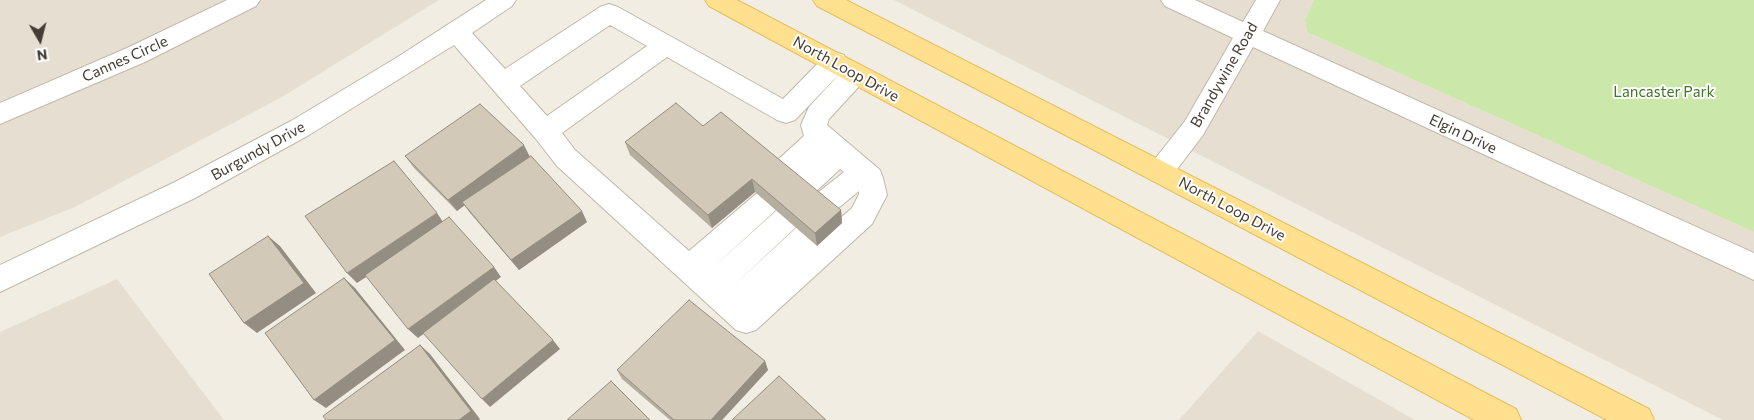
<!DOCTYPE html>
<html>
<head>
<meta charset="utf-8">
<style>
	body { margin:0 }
	#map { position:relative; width:1754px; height:420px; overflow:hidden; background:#f2ede3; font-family:Commissioner,sans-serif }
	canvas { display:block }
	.north { position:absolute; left:15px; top:15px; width:50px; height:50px; -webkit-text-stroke:4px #fff; paint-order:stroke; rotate:172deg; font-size:14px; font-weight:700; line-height:20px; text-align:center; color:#433d33 }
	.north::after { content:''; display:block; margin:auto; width:18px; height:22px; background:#433d33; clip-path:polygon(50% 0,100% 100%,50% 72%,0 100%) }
</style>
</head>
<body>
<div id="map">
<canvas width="1754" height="420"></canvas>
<div class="north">N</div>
</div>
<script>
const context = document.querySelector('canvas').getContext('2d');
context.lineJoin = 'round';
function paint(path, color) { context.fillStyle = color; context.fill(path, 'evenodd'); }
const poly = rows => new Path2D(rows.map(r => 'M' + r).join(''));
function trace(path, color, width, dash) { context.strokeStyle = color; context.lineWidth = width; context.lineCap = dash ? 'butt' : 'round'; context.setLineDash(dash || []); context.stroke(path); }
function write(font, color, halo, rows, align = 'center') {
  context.font = font + ' Commissioner,sans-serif'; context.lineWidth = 4; context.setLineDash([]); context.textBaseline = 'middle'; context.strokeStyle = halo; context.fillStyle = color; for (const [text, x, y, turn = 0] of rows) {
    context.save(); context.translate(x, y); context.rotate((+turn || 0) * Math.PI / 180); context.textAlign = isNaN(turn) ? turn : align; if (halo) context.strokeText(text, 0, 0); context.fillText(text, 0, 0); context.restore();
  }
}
paint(poly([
	[0,0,439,0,282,97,75,207,0,237],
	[894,0,1314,0,1305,20,1307,32,1754,232,1754,420,1723,420],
	[117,279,224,420,0,420,0,332],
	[1258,331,1415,420,1179,420]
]), '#e6dfd1');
paint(poly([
	[1314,0,1754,0,1754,232,1307,32,1305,20]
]), '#cbe7aa');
const minor = poly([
	[227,0,260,0,256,6,145,62,0,124,0,103,127,48,227,0],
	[486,0,516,0,512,6,472,33,505,69,600,7,609,4,618,7,783,99,826,55,835,52,844,55,847,62,844,69,795,120,786,123,777,120,667,57,562,133,575,150,689,251,756,194,766,190,776,194,780,202,776,210,710,270,776,211,786,207,796,211,800,219,796,227,731,288,796,228,806,225,816,228,820,236,852,208,859,194,859,191,831,214,821,218,811,214,807,206,811,198,844,172,840,169,810,197,800,200,790,197,786,189,790,182,781,185,771,182,768,174,771,166,804,136,801,125,809,107,846,67,855,64,864,67,868,74,864,81,829,119,827,125,880,170,883,178,887,195,872,224,756,330,746,333,736,330,557,166,536,139,454,45,309,135,195,198,0,292,0,265,175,182,291,121,396,58,486,0],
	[610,25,647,46,547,116,520,86,610,25],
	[1161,0,1195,0,1243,22,1256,0,1280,0,1263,31,1754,253,1754,280,1253,47,1203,135,1169,180,1160,183,1151,180,1147,172,1151,164,1185,121,1233,38,1165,6,1161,0]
]);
const major = poly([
	[705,0,737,0,1516,409,1521,420,1474,420,709,6,705,0],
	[813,0,846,0,1649,409,1654,420,1607,420,1096,151,817,6,813,0]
]);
trace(minor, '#c0b8a8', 2);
trace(major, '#e5bd5d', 2);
paint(minor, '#fff');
paint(major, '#ffe08f');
paint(poly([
	[703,126,841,210,842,223,817,246,755,192,712,228,630,155,625,142],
	[405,156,530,157,587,222,519,270,470,213,464,205,457,211,414,168],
	[765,361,768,370,722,420,670,420,622,379,617,370]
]), '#b5ad9e');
paint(poly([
	[524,145,530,157,457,211,448,200],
	[752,179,755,192,712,228,708,215],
	[841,210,842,223,817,246,815,233],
	[582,211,587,222,519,270,511,260],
	[437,213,445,225,357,283,347,273],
	[268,236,280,246,316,293,257,333,244,323],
	[494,267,501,277,418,338,408,329],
	[344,278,355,288,405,350,326,408,314,400],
	[553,340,560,349,490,407,482,399],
	[420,345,430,354,480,419,479,420,459,420],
	[765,361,768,370,722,420,711,420]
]), '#948d81');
const building = poly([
	[676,103,703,126,721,112,841,210,815,233,752,179,708,215,625,142,676,103],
	[480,104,524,145,448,200,405,156,480,104],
	[531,156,582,211,511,260,462,202,531,156],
	[394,161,437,213,347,273,305,216,394,161],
	[449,217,494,267,408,329,365,275,449,217],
	[268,236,304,283,244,323,209,274,268,236],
	[344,278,395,340,314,400,265,333,344,278],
	[494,279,553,340,482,399,423,333,494,279],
	[689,300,765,361,711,420,674,420,617,370,689,300],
	[420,345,471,411,459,420,326,420,323,416,420,345],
	[779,376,826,420,732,420,779,376],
	[611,381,650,420,567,420,611,381]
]);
paint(building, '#d3c9b8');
trace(building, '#948d81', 1);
write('15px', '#433d33', '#fff', [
	["Cannes Circle",125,59,-24],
	["North Loop Drive",846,69,29],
	["Brandywine Road",1224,75,-60],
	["Elgin Drive",1463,134,25],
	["Burgundy Drive",258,151,-29],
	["North Loop Drive",1232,209,28]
]);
write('15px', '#437526', '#fff', [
	["Lancaster Park",1664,92]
]);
</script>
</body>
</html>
